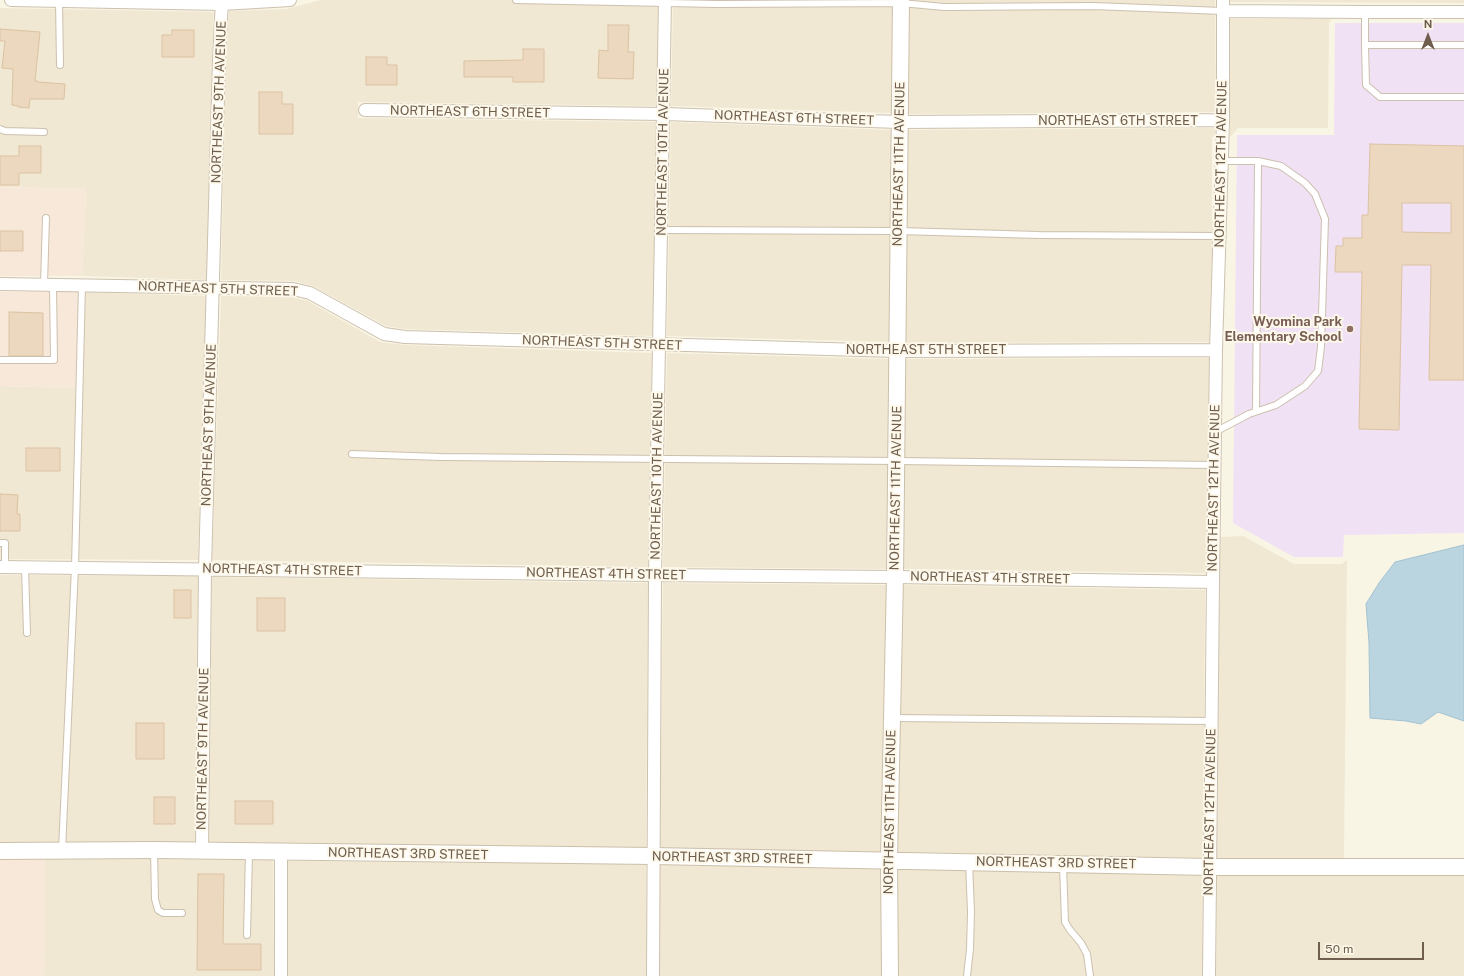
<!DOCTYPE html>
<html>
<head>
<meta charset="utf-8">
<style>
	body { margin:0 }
	#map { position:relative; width:1464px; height:976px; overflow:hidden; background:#f9f5e4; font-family:"Public Sans",sans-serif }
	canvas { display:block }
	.north { position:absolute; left:1408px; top:16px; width:40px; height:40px; -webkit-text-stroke:3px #fdf8ea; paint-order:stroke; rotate:0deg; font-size:11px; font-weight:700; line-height:16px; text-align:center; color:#6f5e4d }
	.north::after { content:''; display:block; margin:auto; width:14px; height:18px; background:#6f5e4d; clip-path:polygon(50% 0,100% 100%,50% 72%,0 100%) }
	.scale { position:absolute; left:1318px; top:942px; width:106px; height:18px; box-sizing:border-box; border:2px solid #6f5e4d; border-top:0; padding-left:5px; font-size:12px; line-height:14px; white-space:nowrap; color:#6f5e4d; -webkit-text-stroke:3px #fdf8ea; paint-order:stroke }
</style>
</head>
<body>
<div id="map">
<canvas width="1464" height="976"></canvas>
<div class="north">N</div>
<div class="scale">50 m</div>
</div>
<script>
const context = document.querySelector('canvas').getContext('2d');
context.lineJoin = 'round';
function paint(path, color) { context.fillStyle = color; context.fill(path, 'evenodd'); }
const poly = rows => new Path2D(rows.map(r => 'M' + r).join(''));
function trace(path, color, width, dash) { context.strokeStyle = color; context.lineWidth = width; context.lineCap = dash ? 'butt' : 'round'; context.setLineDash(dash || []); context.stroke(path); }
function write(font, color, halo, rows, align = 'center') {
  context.font = font + ' "Public Sans",sans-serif'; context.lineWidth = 4; context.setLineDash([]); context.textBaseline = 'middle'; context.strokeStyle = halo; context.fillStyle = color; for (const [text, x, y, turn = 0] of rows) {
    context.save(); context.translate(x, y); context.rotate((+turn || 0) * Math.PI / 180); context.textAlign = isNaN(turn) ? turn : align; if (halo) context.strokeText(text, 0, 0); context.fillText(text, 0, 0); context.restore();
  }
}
paint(poly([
	[321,0,658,0,657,106,358,102,358,118,656,122,653,336,405,329,386,326,313,286,295,281,221,280,226,60,229,11,287,9],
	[673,0,894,0,892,113,671,106],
	[909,0,1215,0,1216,112,907,114],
	[1230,0,1464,0,1464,3,1230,2],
	[0,8,214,12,212,60,207,280,82,276,86,189,0,187],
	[1230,19,1332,19,1329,23,1328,128,1238,128,1231,136,1230,136],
	[671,122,892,130,891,342,667,336],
	[1216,128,1215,136,1212,137,1212,258,1209,342,905,343,907,130],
	[81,292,206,296,198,560,0,559,0,386,77,388],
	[221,296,292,297,308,301,380,342,404,345,652,353,648,567,212,560],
	[667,353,891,359,888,569,663,567],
	[1209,358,1206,573,902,569,905,359],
	[1243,536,1294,564,1342,564,1347,560,1344,858,1217,858,1220,537],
	[0,575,198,576,195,843,0,842],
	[212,577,648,583,646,848,209,843],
	[663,583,888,585,882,852,660,848],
	[902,585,1205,590,1203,858,896,852],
	[45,858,273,860,274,976,44,976],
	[288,861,646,864,646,976,288,976],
	[660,865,882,868,882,976,660,976],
	[896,868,1203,875,1202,976,897,976],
	[1217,875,1464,876,1464,976,1216,976]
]), '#f0e8d3');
paint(poly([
	[0,187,86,189,82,276,0,276],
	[0,292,81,292,77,388,0,386],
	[45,858,44,976,0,976,0,859]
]), '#f8e8d9');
paint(poly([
	[1335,23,1464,23,1464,533,1344,535,1343,557,1294,557,1233,523,1237,135,1334,135]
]), '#f1e1f5');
const water = poly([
	[1464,545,1464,721,1438,712,1421,724,1406,721,1370,718,1369,643,1366,604,1379,583,1395,562,1464,545]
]);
paint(water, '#bbd5e0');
trace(water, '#a2c2d1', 1);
const building = poly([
	[608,25,629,25,628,52,634,52,633,79,598,78,599,50,608,51,608,25],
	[0,29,40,32,35,81,38,81,38,82,65,84,64,99,30,99,29,108,18,107,18,106,12,105,13,69,2,68,5,41,0,41,0,29],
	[172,30,194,30,194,57,162,57,162,35,172,35,172,30],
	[523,49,544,49,544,82,513,82,513,77,464,77,464,61,523,60,523,49],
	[366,57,387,57,387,65,397,65,397,85,366,85,366,57],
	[259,92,282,92,282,104,293,104,293,134,259,134,259,92],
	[1370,144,1464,146,1464,380,1429,380,1431,265,1402,265,1399,430,1359,429,1362,272,1335,272,1336,246,1343,246,1343,238,1362,238,1362,215,1368,215,1370,144],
	[1402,203,1451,203,1451,233,1402,232,1402,203],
	[19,146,41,146,41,173,19,173,19,185,0,185,0,156,19,156,19,146],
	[0,231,23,231,23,251,0,251,0,231],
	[9,312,43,313,43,356,9,356,9,312],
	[26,448,60,448,60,471,26,471,26,448],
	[0,494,18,495,17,514,20,514,20,531,0,531,0,494],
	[174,590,191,590,191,618,174,618,174,590],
	[257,598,285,598,285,631,257,631,257,598],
	[136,723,164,723,164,759,136,759,136,723],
	[154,797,175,797,175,824,154,824,154,797],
	[235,801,273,801,273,824,235,824,235,801],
	[198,874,224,874,223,944,261,944,261,970,197,970,198,874]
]);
paint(building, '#ecd8bf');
trace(building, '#dcc2a1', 1);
const lane = poly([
	[516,0,717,4,901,3,944,7,1093,6,1223,11],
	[59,1,60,65],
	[1365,12,1365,45,1464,45],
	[1365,45,1366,85,1380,97,1464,97],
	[0,129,5,131,44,132],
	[662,230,899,231,1039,235,1219,236],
	[44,284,46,218],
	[0,360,54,360,53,284],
	[1256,411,1258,161],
	[1215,432,1249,414,1276,405,1305,386,1318,371,1321,347,1325,219,1315,194,1305,183,1281,166,1258,161,1222,161],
	[352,454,441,457,897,461,1214,465],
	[0,543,5,543,5,567],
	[25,567,27,633],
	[893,718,1211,721],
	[62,850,75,567,82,285],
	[154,850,155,899,158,910,163,913,182,913],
	[1063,865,1065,922,1070,930,1081,943,1087,954,1090,976],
	[247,935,249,852],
	[967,976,970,949,971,912,969,862]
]);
const street = poly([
	[11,0,222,4,290,0],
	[1223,11,1365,12,1464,12],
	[365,110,664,114,899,122,1223,120],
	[0,284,293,289,310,293,384,334,405,337,898,351,1216,350],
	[0,567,655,575,895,577,1213,582],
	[202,851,205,569,219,60,222,0],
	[281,853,281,976],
	[653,976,655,575,665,0],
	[1209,976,1213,582,1216,350,1223,120,1223,0]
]);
const secondary = poly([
	[0,851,154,850,653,856,1210,867,1464,867],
	[890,976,889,860,895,577,901,0]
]);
trace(lane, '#ccc0af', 8);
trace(street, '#ccc0af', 14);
trace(secondary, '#ccbfaa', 18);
trace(lane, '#fff', 6);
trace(street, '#fff', 12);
trace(secondary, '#fff', 16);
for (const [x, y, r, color] of [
	[1350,329,4,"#8d6e63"]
]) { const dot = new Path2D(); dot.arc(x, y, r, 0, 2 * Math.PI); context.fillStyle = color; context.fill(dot); trace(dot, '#fdf8ea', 1.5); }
write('13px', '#6f5e4d', '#fdf8ea', [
	["NORTHEAST 9TH AVENUE",219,102,-88],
	["NORTHEAST 6TH STREET",470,112,1],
	["NORTHEAST 6TH STREET",794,118,2],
	["NORTHEAST 6TH STREET",1118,121],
	["NORTHEAST 10TH AVENUE",663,152,-89],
	["NORTHEAST 11TH AVENUE",899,164,-89],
	["NORTHEAST 12TH AVENUE",1221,164,-89],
	["NORTHEAST 5TH STREET",218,289,2],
	["NORTHEAST 5TH STREET",602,343,2],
	["NORTHEAST 5TH STREET",926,350],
	["NORTHEAST 9TH AVENUE",209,425,-88],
	["NORTHEAST 10TH AVENUE",657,476,-89],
	["NORTHEAST 11TH AVENUE",896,488,-89],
	["NORTHEAST 12TH AVENUE",1214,488,-89],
	["NORTHEAST 4TH STREET",282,570,1],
	["NORTHEAST 4TH STREET",606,574,1],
	["NORTHEAST 4TH STREET",990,578,1],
	["NORTHEAST 9TH AVENUE",203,749,-89],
	["NORTHEAST 11TH AVENUE",890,812,-89],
	["NORTHEAST 12TH AVENUE",1210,812,-89],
	["NORTHEAST 3RD STREET",408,854,1],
	["NORTHEAST 3RD STREET",732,858,1],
	["NORTHEAST 3RD STREET",1056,863,1]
]);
write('bold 13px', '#785e54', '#fdf8ea', [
	["Wyomina Park",1342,322],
	["Elementary School",1342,337]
], 'right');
</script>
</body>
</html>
